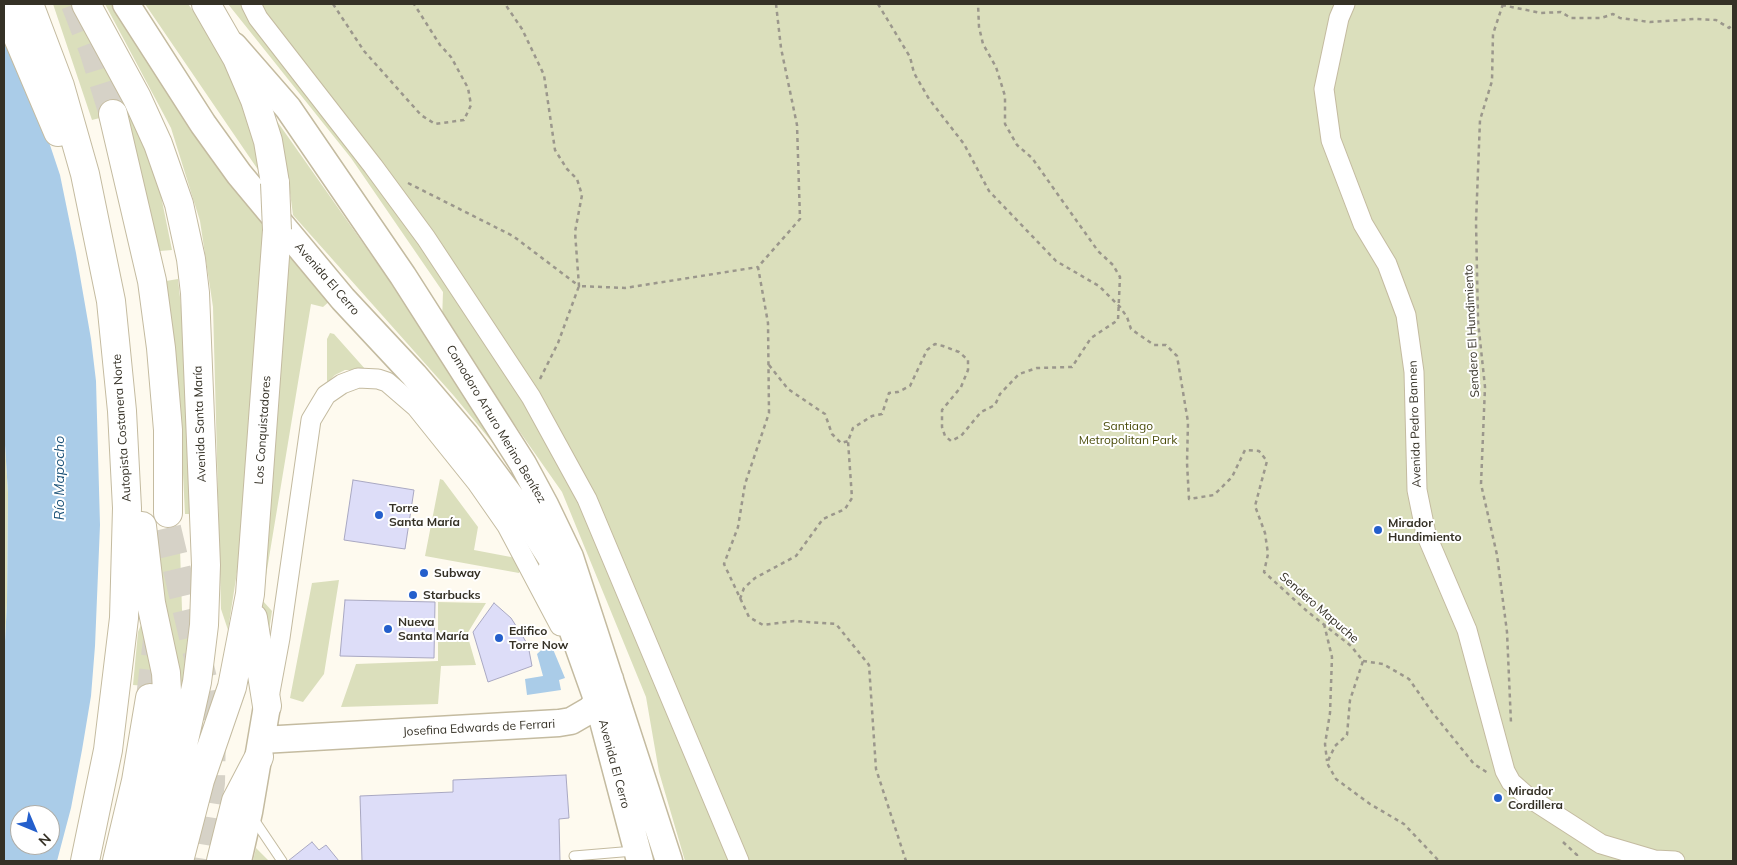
<!DOCTYPE html>
<html>
<head>
<meta charset="utf-8">
<style>
	body { margin:0 }
	#map { position:relative; width:1737px; height:865px; overflow:hidden; background:#fefaef; font-family:Mulish,sans-serif }
	canvas { display:block }
	.frame { position:absolute; inset:0; border:5px solid #353126; pointer-events:none }
	.north { position:absolute; left:10px; top:805px; width:50px; height:50px; box-sizing:border-box; background:#fff; border:1px solid #aeada8; border-radius:50%; rotate:135deg; font-size:14px; font-weight:700; line-height:20px; text-align:center; color:#353126 }
	.north::after { content:''; display:block; margin:auto; width:18px; height:22px; background:#245fcc; clip-path:polygon(50% 0,100% 100%,50% 72%,0 100%) }
</style>
</head>
<body>
<div id="map">
<canvas width="1737" height="865"></canvas>
<div class="frame"></div>
<div class="north">N</div>
</div>
<script>
const context = document.querySelector('canvas').getContext('2d');
context.lineJoin = 'round';
function paint(path, color) { context.fillStyle = color; context.fill(path, 'evenodd'); }
const poly = rows => new Path2D(rows.map(r => 'M' + r).join(''));
function trace(path, color, width, dash) { context.strokeStyle = color; context.lineWidth = width; context.lineCap = dash ? 'butt' : 'round'; context.setLineDash(dash || []); context.stroke(path); }
function write(font, color, halo, rows, align = 'center') {
  context.font = font + ' Mulish,sans-serif'; context.lineWidth = 4; context.setLineDash([]); context.textBaseline = 'middle'; context.strokeStyle = halo; context.fillStyle = color; for (const [text, x, y, turn = 0] of rows) {
    context.save(); context.translate(x, y); context.rotate((+turn || 0) * Math.PI / 180); context.textAlign = isNaN(turn) ? turn : align; if (halo) context.strokeText(text, 0, 0); context.fillText(text, 0, 0); context.restore();
  }
}
paint(poly([
	[53,4,73,4,124,101,146,149,160,191,172,250,160,251,123,112,92,120],
	[105,4,118,4,173,92,197,138,264,220,243,533,228,630,221,609,213,307,200,221,171,128],
	[145,4,188,4,222,49,240,84,263,177],
	[228,4,1733,4,1733,861,685,861,659,772,646,697,562,492,442,321,443,292,351,158],
	[274,117,396,290,538,509,497,448,454,396,293,215,289,185],
	[288,255,331,300,323,307,311,304,262,600,272,611,268,638,257,608],
	[178,279,182,315,190,514,185,514,179,393,166,281],
	[330,333,334,334,366,370,345,370,335,375,327,383,327,339],
	[4,429,8,493,7,602,4,661],
	[440,479,443,480,478,527,474,550,516,558,521,563,519,573,425,556],
	[178,537,184,539,184,546,180,548,182,610,184,617,191,619,180,706,154,570,161,544,170,538],
	[339,580,324,674,303,702,290,698,312,583],
	[438,602,486,603,467,634,476,665,441,666,438,704,341,707,356,664,438,661],
	[145,615,159,687,133,685,138,632],
	[256,848,269,861,253,861]
]), '#dbdfbc');
paint(poly([
	[4,27,44,127,60,175,76,253,91,339,96,381,100,525,95,646,91,696,82,750,71,808,57,861,4,861,4,661,7,602,8,493,4,429],
	[20,815,50,815,50,845,20,845],
	[550,642,565,678,559,680,561,690,527,695,525,679,543,676,537,654]
]), '#aacce8');
const building = poly([
	[353,480,414,490,405,549,344,540,353,480],
	[345,600,435,602,434,658,340,656,345,600],
	[494,603,511,618,520,632,528,645,532,666,488,682,473,632,494,603],
	[566,775,569,818,559,819,560,861,362,861,360,796,453,792,453,780,566,775],
	[312,842,319,850,326,845,339,861,288,861,312,842]
]);
paint(building, '#ddddf8');
trace(building, '#a9a8c2', 1);
trace(poly([
	[75,4,93,50,113,114],
	[167,528,204,683,212,731,211,783,199,861],
	[150,698,157,640]
]), '#d6d2c7', 28, [28, 14]);
const lane = poly([
	[253,818,282,861],
	[574,856,634,851]
]);
const street = poly([
	[251,4,258,18,373,166,426,238,531,397,587,499,739,861],
	[1345,4,1339,18,1324,89,1331,140,1363,224,1387,264,1406,315,1414,372,1417,490,1426,534,1467,630,1505,771,1511,782,1528,797,1601,844,1655,860,1675,861],
	[270,692,280,638,311,420,326,395,342,384,358,378,378,379,387,382,416,407,477,483,507,526,560,626]
]);
const secondary = poly([
	[126,4,203,124,239,174,343,299,414,375,466,436,517,505,569,586],
	[234,46,288,108,403,276,523,464,545,505,570,557,669,861],
	[551,570,598,702,640,861],
	[262,740,559,723,571,721,590,710,603,695,610,679],
	[238,861,249,812,267,706]
]);
const primary = poly([
	[86,4,137,98,158,144,179,204,191,259,195,293,206,565,204,625,197,682,157,861],
	[206,4,237,58,255,100,268,141,275,183],
	[253,618,267,706],
	[179,861,200,780,232,687,250,594,277,230]
]);
const highway = poly([
	[29,4,60,86,85,174,111,301,122,411,127,508,124,618,108,750,85,861],
	[4,5,58,132],
	[113,114,152,281,161,348,168,430,168,513],
	[117,861,136,781,150,698],
	[138,861,162,747,168,709,166,673,151,603,142,526],
	[221,861,236,801,259,757]
]);
trace(lane, '#c4bba0', 11);
trace(street, '#c4bba0', 21);
trace(secondary, '#c4bba0', 29);
trace(primary, '#c4bba0', 30);
trace(highway, '#c4bba0', 30);
trace(poly([
	[333,4,364,51,421,115,435,124,464,120,471,105,468,88,451,57,440,45,414,4],
	[776,4,781,48,797,125,800,219,758,267,768,323,769,413,745,484,738,527,724,564,749,617,763,625,794,621,836,624,869,665,876,769,906,861],
	[878,4,910,57,914,73,929,99,964,144,989,191,1056,261,1099,286,1120,307,1127,317,1131,329,1154,345,1166,345,1177,356,1188,422,1187,463,1189,499,1214,495,1232,477,1245,450,1259,451,1267,461,1255,506,1265,533,1268,554,1264,572,1308,612,1351,646,1363,661,1350,700,1347,735,1335,746,1327,763,1336,779,1370,804,1404,824,1439,861],
	[1503,4,1493,34,1492,81,1480,120,1476,222,1478,321,1485,387,1481,484,1497,555,1507,632,1511,723],
	[1502,5,1541,13,1561,12,1571,18,1601,18,1613,14,1620,18,1650,22,1695,19,1716,20,1729,28,1733,24],
	[408,183,513,236,579,286,575,232,582,195,577,179,567,169,555,150,544,75,522,29,505,4],
	[769,365,788,389,825,414,832,434,841,443,848,441],
	[540,379,558,343,579,286,625,288,758,267],
	[740,599,744,588,755,578,796,556,823,519,845,509,852,498,848,441,853,428,872,416,882,414,889,393,898,392,910,386,927,350,935,344,943,346,959,352,968,360,968,370,961,387,942,410,942,427,945,436,951,441,961,436,981,412,995,405,1000,394,1019,374,1037,368,1072,367,1091,338,1118,320,1120,277,1113,265,1098,251,1032,158,1017,145,1005,124,1005,96,996,67,983,44,979,27,978,4],
	[1324,624,1332,657,1330,713,1325,744,1327,761],
	[1363,661,1383,664,1409,679,1432,712,1474,764,1488,773],
	[1563,842,1577,855,1577,861]
]), '#9b978c', 2.5, [4, 4]);
trace(lane, '#fff', 9);
trace(street, '#fff', 19);
trace(secondary, '#fff', 26);
trace(primary, '#fff', 28);
trace(highway, '#fff', 28);
const primaryBridge = poly([
	[275,183,277,230]
]);
trace(primaryBridge, '#c4bba0', 30, []);
trace(primaryBridge, '#fff', 28);
for (const [x, y, r, color] of [
	[379,515,5,"#245fcc"],
	[1378,530,5,"#245fcc"],
	[424,573,5,"#245fcc"],
	[413,595,5,"#245fcc"],
	[388,629,5,"#245fcc"],
	[499,638,5,"#245fcc"],
	[1498,798,5,"#245fcc"]
]) { const dot = new Path2D(); dot.arc(x, y, r, 0, 2 * Math.PI); context.fillStyle = color; context.fill(dot); trace(dot, '#fff', 2); }
write('12px', '#353126', '#fff', [
	["Avenida El Cerro",327,279,49],
	["Sendero El Hundimiento",1472,331,-93],
	["Avenida Santa María",200,424,-92],
	["Comodoro Arturo Merino Benítez",496,424,59],
	["Avenida Pedro Bannen",1415,424,-92],
	["Autopista Costanera Norte",122,428,-94],
	["Los Conquistadores",263,430,-86],
	["Sendero Mapuche",1319,608,41],
	["Josefina Edwards de Ferrari",479,728,-3],
	["Avenida El Cerro",614,764,75]
]);
write('12px', '#4b4d0b', '#fff', [
	["Santiago",1128,426],
	["Metropolitan Park",1128,440]
]);
write('bold 12px', '#353126', '#fff', [
	["Torre",389,508],
	["Santa María",389,522],
	["Mirador",1388,523],
	["Hundimiento",1388,537],
	["Subway",434,573],
	["Starbucks",423,595],
	["Nueva",398,622],
	["Santa María",398,636],
	["Edifico",509,631],
	["Torre Now",509,645],
	["Mirador",1508,791],
	["Cordillera",1508,805]
], 'left');
write('italic 14px', '#1d5379', '#fff', [
	["Río Mapocho",60,478,-90]
]);
</script>
</body>
</html>
